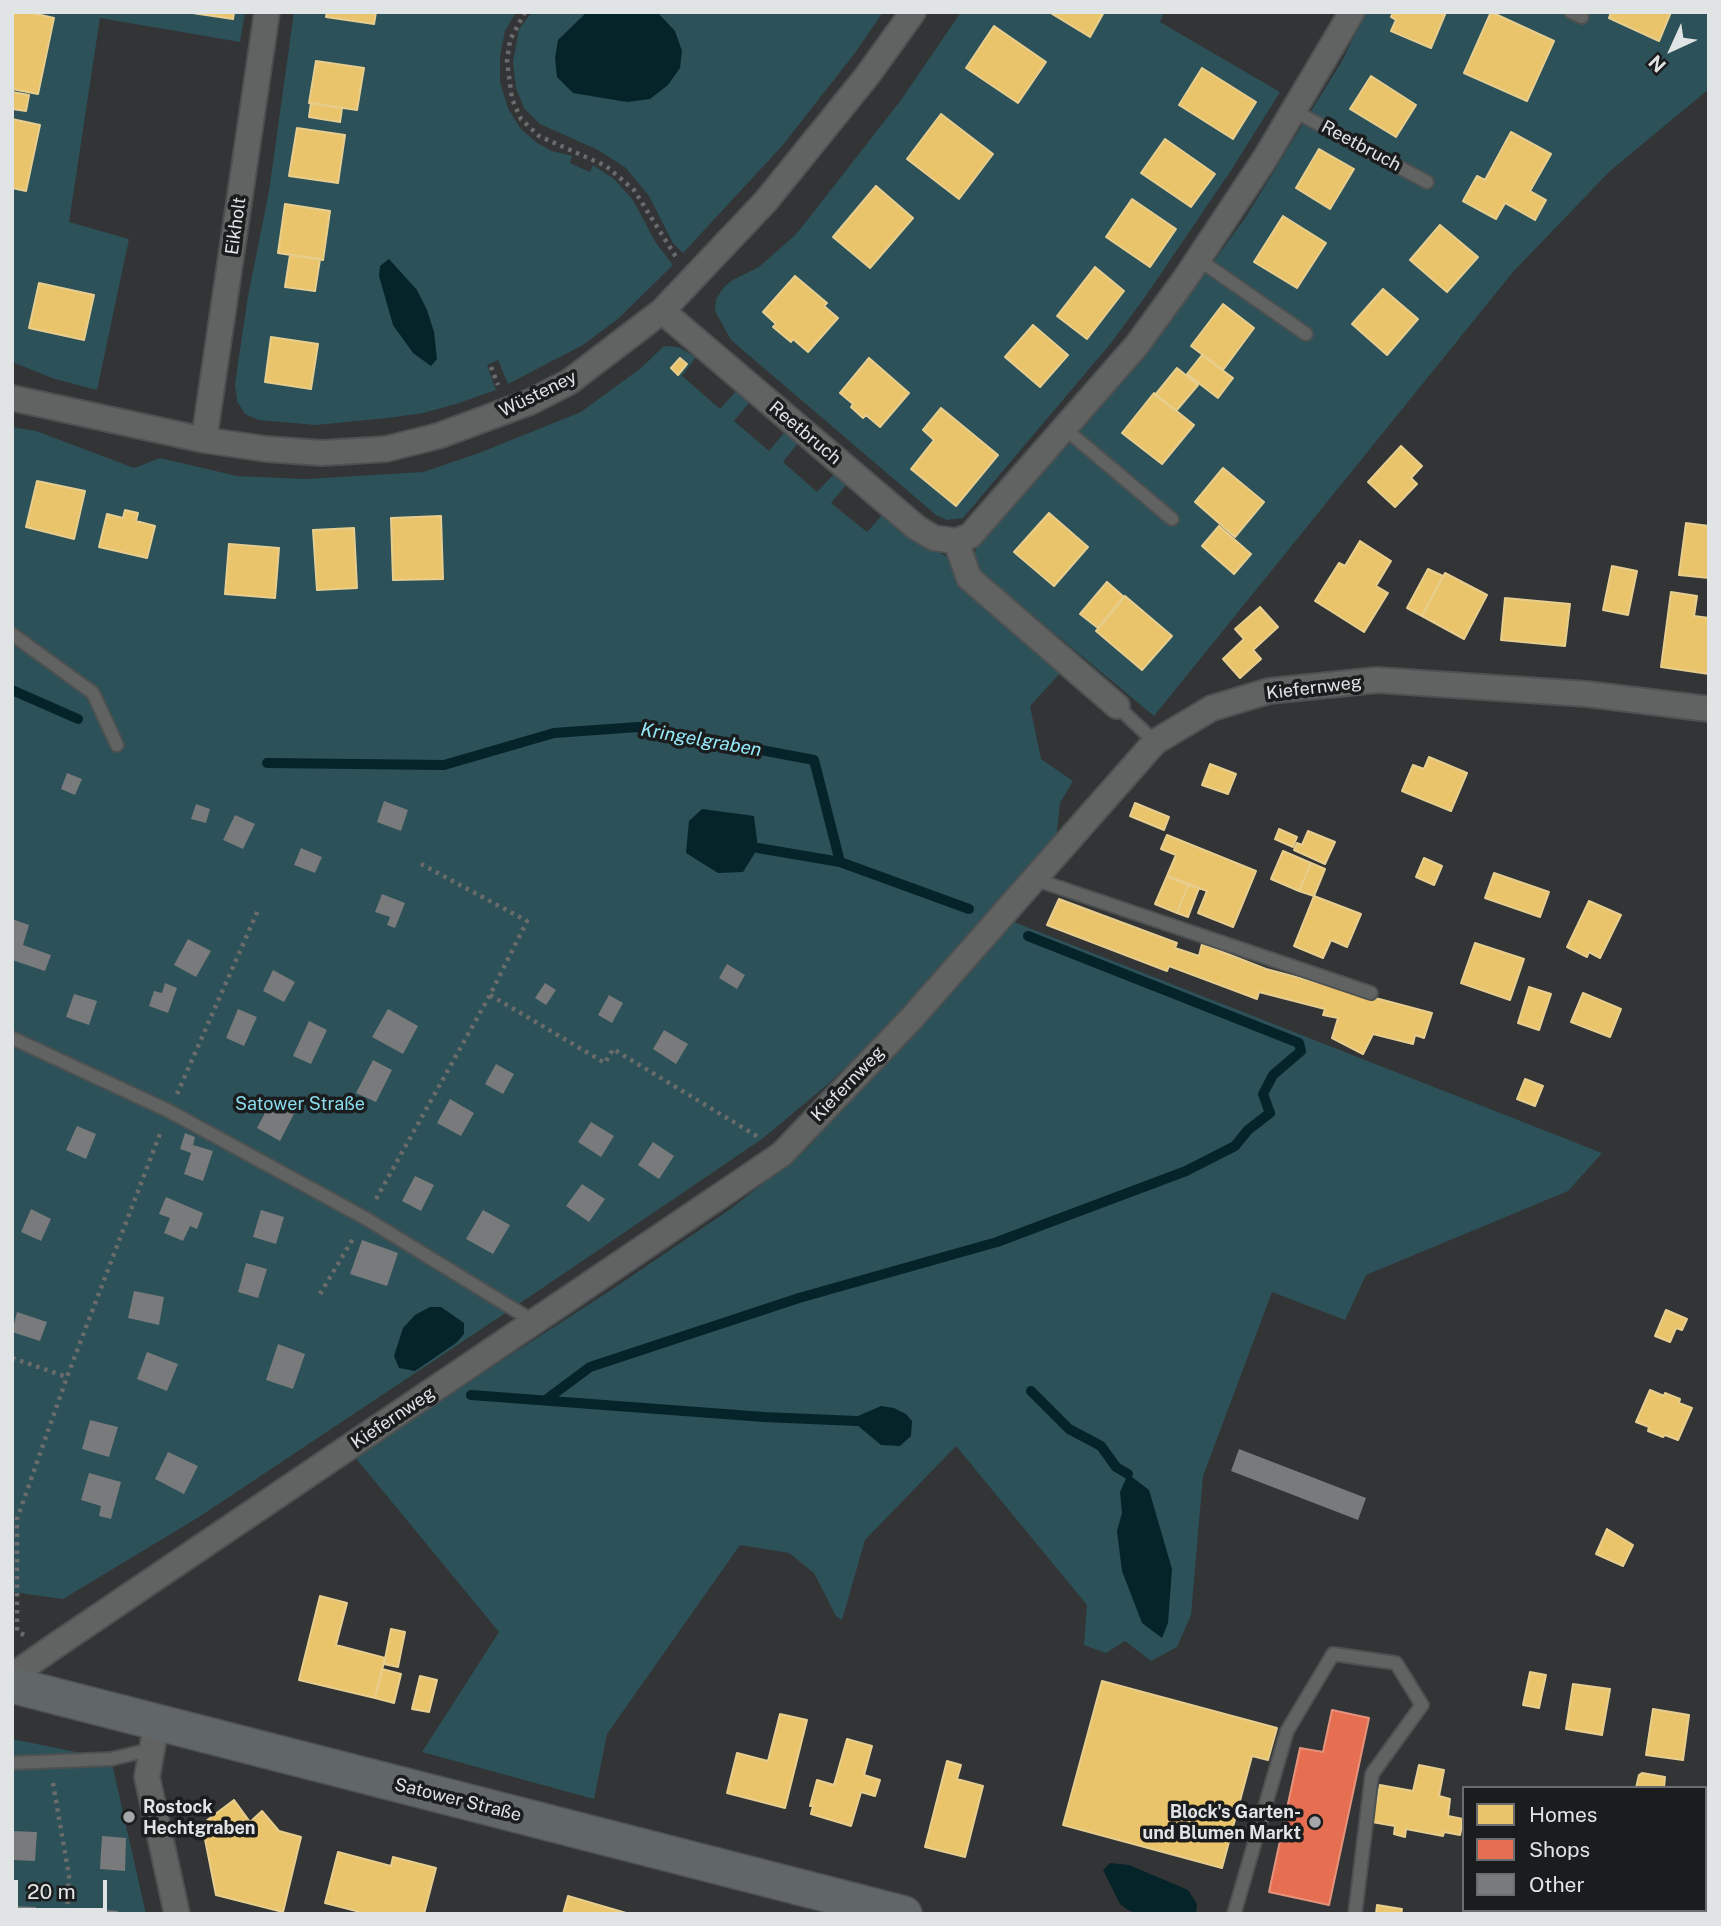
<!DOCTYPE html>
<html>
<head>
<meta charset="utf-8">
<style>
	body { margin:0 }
	#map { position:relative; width:1721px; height:1926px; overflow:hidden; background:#323435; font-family:"Public Sans",sans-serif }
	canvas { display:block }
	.frame { position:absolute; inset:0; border:14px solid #e1e4e4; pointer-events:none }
	.legend { position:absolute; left:1462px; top:1786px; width:245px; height:126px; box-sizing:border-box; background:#1a1c1d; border:2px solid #6a6c6d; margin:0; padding:9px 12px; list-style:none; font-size:21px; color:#e1e4e4 }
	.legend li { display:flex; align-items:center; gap:14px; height:35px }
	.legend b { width:35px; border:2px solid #6a6c6d }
	.north { position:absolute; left:1637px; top:14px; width:70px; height:70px; -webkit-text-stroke:5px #1a1c1d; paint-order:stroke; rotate:225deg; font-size:19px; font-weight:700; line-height:28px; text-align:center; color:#e1e4e4 }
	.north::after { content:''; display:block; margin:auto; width:24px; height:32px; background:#e1e4e4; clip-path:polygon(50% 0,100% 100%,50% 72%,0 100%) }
	.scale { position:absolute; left:14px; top:1880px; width:93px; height:32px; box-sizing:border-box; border:4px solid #e1e4e4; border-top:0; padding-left:9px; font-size:21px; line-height:24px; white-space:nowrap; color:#e1e4e4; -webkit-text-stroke:5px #1a1c1d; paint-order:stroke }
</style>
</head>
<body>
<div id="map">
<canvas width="1721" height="1926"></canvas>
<div class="frame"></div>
<ul class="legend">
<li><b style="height:19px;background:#e9c46a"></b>Homes</li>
<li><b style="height:19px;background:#e76f51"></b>Shops</li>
<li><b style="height:19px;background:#787a7b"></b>Other</li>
</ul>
<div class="north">N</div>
<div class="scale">20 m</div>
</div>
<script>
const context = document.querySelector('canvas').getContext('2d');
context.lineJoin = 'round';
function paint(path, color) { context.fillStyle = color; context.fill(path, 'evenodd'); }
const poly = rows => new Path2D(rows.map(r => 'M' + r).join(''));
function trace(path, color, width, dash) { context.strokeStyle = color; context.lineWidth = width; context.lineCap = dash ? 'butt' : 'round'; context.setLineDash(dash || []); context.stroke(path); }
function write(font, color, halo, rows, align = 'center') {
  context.font = font + ' "Public Sans",sans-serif'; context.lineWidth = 7; context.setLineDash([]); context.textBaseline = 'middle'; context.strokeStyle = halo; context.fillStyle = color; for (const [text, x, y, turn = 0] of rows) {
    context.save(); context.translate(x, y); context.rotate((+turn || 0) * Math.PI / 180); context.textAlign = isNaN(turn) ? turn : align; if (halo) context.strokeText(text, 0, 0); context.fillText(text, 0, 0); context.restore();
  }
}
paint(poly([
	[12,12,245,12,240,42,100,18,69,222,129,239,97,390,55,379,12,362],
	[294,12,516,12,505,31,500,56,500,82,508,108,520,128,537,143,552,151,572,156,570,163,590,172,593,165,614,179,633,200,656,243,673,265,619,318,583,345,508,384,498,360,487,365,496,390,456,404,423,413,388,418,316,425,259,420,245,414,237,401,235,384,248,296,269,191],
	[532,12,883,12,855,53,782,146,683,253,673,243,649,196,626,168,598,150,540,124,524,108,516,88,513,62,519,29],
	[961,12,1164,12,1160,22,1280,92,1232,169,1145,297,1111,343,963,518,947,520,936,515,731,340,715,311,716,299,724,287,731,281,759,267,795,235,805,223,901,100],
	[1366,12,1709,12,1709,89,1610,171,1513,272,1154,716,983,574,973,560,976,549,1146,355,1245,218,1342,61],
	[664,346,678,347,696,357,682,376,720,409,736,391,749,403,734,421,769,451,784,433,798,443,783,462,817,492,834,474,846,485,831,503,867,532,882,515,921,545,936,550,949,558,956,579,1063,670,1030,706,1041,759,1073,781,1060,803,1056,839,902,1014,828,1084,762,1139,513,1308,199,1517,63,1599,12,1592,12,427,36,431,134,468,160,458,237,476,306,479,423,472,479,453,581,412,641,368],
	[1006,919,1602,1153,1568,1191,1366,1275,1345,1320,1272,1292,1203,1476,1191,1615,1177,1647,1151,1661,1125,1641,1106,1653,1084,1645,1087,1605,956,1446,865,1540,842,1620,836,1616,814,1573,789,1553,740,1545,607,1734,594,1799,422,1752,499,1632,354,1456,608,1292,729,1210,806,1150],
	[12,1739,111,1759,146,1914,12,1914]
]), '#2d5158');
paint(poly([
	[587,12,657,12,675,31,682,51,680,68,668,85,650,99,627,102,573,93,557,77,555,58,558,40],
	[389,259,417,290,427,310,434,332,437,359,431,366,413,353,393,325,379,276,380,266],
	[702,809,754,816,758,848,743,872,718,873,686,853,689,821],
	[430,1307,441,1307,464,1323,464,1334,456,1343,415,1371,399,1368,394,1356,403,1328,415,1315],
	[881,1406,894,1408,906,1414,912,1421,911,1436,900,1446,881,1445,857,1425,858,1416],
	[1128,1474,1149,1490,1172,1569,1168,1623,1162,1638,1142,1623,1122,1571,1117,1531,1122,1513,1120,1492],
	[1110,1863,1129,1865,1188,1890,1197,1904,1196,1914,1137,1914,1128,1910,1120,1904,1103,1870]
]), '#042429');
const homes = poly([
	[12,12,28,12,54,18,38,94,12,89,12,12],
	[186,12,234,12,233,19,186,12],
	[327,12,376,12,374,24,326,17,327,12],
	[1049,12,1104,12,1090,37,1049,12],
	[1393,12,1446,12,1431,48,1391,31,1396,20,1391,17,1393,12],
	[1491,12,1554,41,1527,101,1464,73,1491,12],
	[1611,12,1671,12,1659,41,1609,18,1611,12],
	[994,26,1046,62,1018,103,966,68,994,26],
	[316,61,364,68,357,110,309,103,316,61],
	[1202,68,1256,102,1233,139,1179,105,1202,68],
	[1371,76,1416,105,1396,137,1350,109,1371,76],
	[12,92,29,95,26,111,12,109,12,92],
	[311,103,342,108,340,122,309,117,311,103],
	[941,114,993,154,959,199,907,159,941,114],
	[12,119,40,125,26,191,12,188,12,119],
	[297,128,345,135,338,183,289,176,297,128],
	[1511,132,1551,154,1530,191,1546,200,1535,220,1505,203,1496,219,1463,201,1477,176,1485,180,1511,132],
	[1165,139,1215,174,1191,207,1141,173,1165,139],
	[1319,149,1354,169,1330,209,1296,188,1319,149],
	[876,186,913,218,870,268,833,237,876,186],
	[1132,199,1176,229,1150,267,1106,237,1132,199],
	[285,204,330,211,323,260,278,253,285,204],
	[1283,216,1326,243,1297,288,1254,262,1283,216],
	[1440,225,1478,257,1447,292,1410,260,1440,225],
	[290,255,320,259,315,291,285,287,290,255],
	[1095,267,1124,291,1087,339,1057,316,1095,267],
	[795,276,827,303,824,306,838,318,808,352,793,339,791,342,773,327,776,324,763,312,795,276],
	[39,283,94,295,84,340,29,328,39,283],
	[1383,289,1418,319,1387,355,1352,324,1383,289],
	[1223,304,1254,328,1223,370,1191,346,1223,304],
	[1033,325,1068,355,1040,387,1005,357,1033,325],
	[271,337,318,344,311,389,265,382,271,337],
	[1202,355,1233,378,1218,398,1187,374,1202,355],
	[680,358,687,364,678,375,671,368,680,358],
	[869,358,909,393,880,427,866,415,863,418,851,407,853,404,840,393,869,358],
	[1177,368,1198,385,1176,411,1155,395,1177,368],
	[1154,393,1194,425,1162,464,1122,433,1154,393],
	[941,408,998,455,956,506,911,469,934,440,923,430,941,408],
	[1401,446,1422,466,1411,478,1417,484,1395,507,1368,482,1401,446],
	[1223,468,1264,502,1235,537,1195,502,1223,468],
	[37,481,85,491,74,539,26,527,37,481],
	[125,510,138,513,136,521,155,526,147,558,99,547,107,514,123,518,125,510],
	[1049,513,1088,547,1054,586,1014,552,1049,513],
	[441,516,443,579,393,580,391,518,441,516],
	[1686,523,1709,526,1709,578,1679,575,1686,523],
	[1219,526,1251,554,1234,574,1202,546,1219,526],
	[354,528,357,588,317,590,313,530,354,528],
	[1360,541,1391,561,1376,586,1388,593,1364,632,1315,601,1339,563,1345,566,1360,541],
	[229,544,279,548,275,598,225,594,229,544],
	[1612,566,1637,571,1628,615,1603,610,1612,566],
	[1428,569,1443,576,1422,616,1407,608,1428,569],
	[1445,573,1487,595,1464,639,1422,616,1445,573],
	[1107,582,1124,597,1098,628,1080,614,1107,582],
	[1671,592,1697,596,1694,616,1709,618,1709,674,1661,667,1671,592],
	[1125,596,1172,636,1142,670,1096,631,1125,596],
	[1505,598,1570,604,1565,646,1501,640,1505,598],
	[1260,607,1278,627,1253,650,1261,659,1240,678,1223,659,1244,639,1235,629,1260,607],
	[1429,757,1467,773,1451,811,1402,791,1413,765,1424,769,1429,757],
	[1210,764,1236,774,1228,794,1202,785,1210,764],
	[1135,803,1169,817,1164,830,1130,816,1135,803],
	[1279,829,1297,837,1293,847,1275,839,1279,829],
	[1308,831,1335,842,1325,864,1294,850,1297,843,1302,845,1308,831],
	[1167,835,1256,871,1233,927,1198,913,1207,891,1167,876,1176,855,1161,849,1167,835],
	[1283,851,1311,863,1299,891,1271,879,1283,851],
	[1424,858,1442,866,1434,885,1416,877,1424,858],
	[1311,863,1325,869,1314,896,1299,891,1311,863],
	[1494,873,1549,892,1540,917,1485,898,1494,873],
	[1167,876,1188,885,1177,913,1155,904,1167,876],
	[1188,885,1199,888,1188,917,1177,913,1188,885],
	[1314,896,1361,914,1347,947,1331,940,1323,958,1294,946,1314,896],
	[1059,899,1177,943,1175,948,1199,956,1202,944,1266,969,1432,1013,1424,1038,1415,1035,1413,1044,1373,1034,1363,1054,1332,1038,1338,1018,1323,1015,1325,1009,1259,992,1257,999,1169,966,1167,971,1047,925,1059,899],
	[1589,901,1621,915,1600,958,1589,952,1587,957,1567,947,1589,901],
	[1475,943,1524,959,1510,1000,1461,983,1475,943],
	[1529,987,1551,994,1539,1030,1518,1023,1529,987],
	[1583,993,1621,1009,1610,1037,1571,1022,1583,993],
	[1525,1079,1543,1086,1535,1106,1517,1099,1525,1079],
	[1666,1310,1687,1319,1682,1330,1676,1328,1670,1342,1655,1336,1666,1310],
	[1650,1390,1664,1396,1665,1393,1680,1399,1679,1403,1692,1408,1678,1440,1665,1435,1663,1437,1648,1431,1649,1427,1636,1422,1650,1390],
	[1607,1529,1633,1545,1623,1566,1596,1554,1607,1529],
	[320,1596,347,1603,336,1645,385,1658,375,1698,299,1680,320,1596],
	[391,1629,405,1632,398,1667,384,1664,391,1629],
	[382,1669,401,1674,394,1703,375,1698,382,1669],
	[1530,1672,1546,1675,1539,1708,1523,1705,1530,1672],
	[420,1676,437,1680,429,1712,412,1709,420,1676],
	[1102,1681,1277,1728,1268,1760,1252,1756,1222,1868,1063,1825,1102,1681],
	[1573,1684,1610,1689,1602,1735,1566,1729,1573,1684],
	[1653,1709,1689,1715,1683,1760,1646,1755,1653,1709],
	[780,1714,807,1720,785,1808,727,1793,737,1753,768,1761,780,1714],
	[847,1739,872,1746,864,1775,880,1780,875,1796,861,1792,851,1826,811,1814,813,1806,810,1806,817,1780,834,1785,847,1739],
	[947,1761,961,1765,957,1779,983,1786,965,1857,925,1847,947,1761],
	[1419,1765,1444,1770,1439,1796,1450,1799,1448,1816,1463,1819,1460,1835,1444,1832,1443,1836,1406,1829,1405,1837,1394,1834,1395,1826,1372,1822,1380,1785,1413,1791,1419,1765],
	[1642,1773,1665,1777,1664,1788,1636,1788,1639,1775,1642,1773],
	[234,1800,250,1822,262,1811,279,1831,301,1837,283,1912,216,1895,202,1824,234,1800],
	[338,1852,391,1866,393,1857,436,1868,424,1914,368,1914,325,1903,338,1852],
	[568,1896,626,1913,626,1914,563,1914,568,1896],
	[1377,1905,1402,1909,1401,1914,1376,1914,1377,1905],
	[1653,1910,1684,1910,1684,1914,1653,1914,1653,1910]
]);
paint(homes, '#e9c46a');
trace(homes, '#e7ce8f', 2);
const shops = poly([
	[1332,1710,1369,1718,1329,1905,1269,1892,1300,1748,1323,1752,1332,1710]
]);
paint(shops, '#e76f51');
trace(shops, '#e5927d', 2);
trace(poly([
	[12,690,78,719],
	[267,763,444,765,554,733,638,727,814,760,840,862,969,909],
	[758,848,840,862],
	[1031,1391,1069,1429,1101,1446,1116,1467,1128,1474],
	[471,1395,764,1417,857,1421],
	[547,1399,590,1367,799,1298,997,1242,1186,1171,1235,1146,1248,1130,1270,1113,1263,1094,1273,1075,1301,1051,1299,1043,1028,936]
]), '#042429', 10);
paint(poly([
	[67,773,82,779,75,795,61,789],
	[384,801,408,810,401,831,377,822],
	[196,804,210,809,206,823,191,819],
	[235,815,255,824,243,849,223,840],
	[301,848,322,857,315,873,294,865],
	[382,894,405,903,395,928,387,925,390,917,375,912],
	[12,919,29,925,23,945,51,955,45,971,12,960],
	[188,939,211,951,196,977,174,965],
	[727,964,745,975,737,989,719,978],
	[273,970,295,982,284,1002,263,991],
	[165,983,177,988,168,1013,149,1006,154,991,162,993],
	[545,983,556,990,546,1005,535,998],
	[74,994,97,1001,89,1025,66,1017],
	[609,995,623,1003,612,1023,598,1015],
	[238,1009,257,1017,244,1046,226,1038],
	[388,1009,418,1026,403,1054,372,1037],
	[309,1021,327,1030,311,1064,293,1056],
	[664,1030,688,1044,676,1064,653,1049],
	[373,1060,392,1070,376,1102,356,1093],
	[496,1064,514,1074,503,1094,485,1084],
	[273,1098,296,1110,280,1141,257,1128],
	[450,1099,474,1113,461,1136,437,1123],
	[591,1122,614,1136,601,1157,578,1142],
	[77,1126,96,1134,86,1159,66,1150],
	[185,1133,195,1137,193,1145,213,1151,203,1181,184,1174,191,1153,180,1149],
	[653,1142,674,1156,659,1179,638,1165],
	[415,1176,434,1185,421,1211,402,1201],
	[582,1184,605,1199,589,1222,566,1206],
	[166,1197,203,1213,197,1229,190,1226,183,1241,164,1233,170,1218,159,1214],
	[31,1209,51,1219,41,1241,21,1232],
	[261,1210,284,1217,276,1244,253,1237],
	[483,1210,510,1225,493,1254,466,1239],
	[362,1240,398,1253,387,1286,350,1274],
	[246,1263,267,1269,258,1298,238,1292],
	[134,1291,164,1297,159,1325,128,1318],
	[17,1312,47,1322,40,1341,12,1332],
	[278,1344,305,1354,293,1389,266,1380],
	[147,1352,178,1364,167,1391,137,1379],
	[90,1420,118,1427,109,1457,82,1449],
	[1239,1449,1366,1498,1358,1520,1231,1471],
	[168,1452,198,1466,184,1494,155,1479],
	[89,1473,121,1482,111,1519,99,1516,101,1506,81,1500],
	[12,1831,37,1832,35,1861,12,1860],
	[102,1836,126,1838,125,1871,100,1869],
	[12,1906,36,1907,35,1914,12,1914],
	[93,1909,118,1911,118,1914,93,1914]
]), '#787a7b');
const service = poly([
	[1571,12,1582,17],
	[1294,111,1427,182],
	[1198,259,1306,334],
	[1064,428,1172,519],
	[12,634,93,693,117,745],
	[1117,706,1155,742],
	[1034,879,1371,993],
	[12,1038,169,1111,365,1218,533,1321],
	[12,1763,111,1759,153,1749],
	[1234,1914,1287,1731,1333,1654,1396,1663,1422,1705,1372,1774,1355,1914]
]);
const minor = poly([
	[662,311,917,528,934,538,956,541,970,536,1137,345,1185,279,1266,157,1352,12],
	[12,398,204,440,266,449,322,453,386,449,438,436,530,402,569,382,662,311,766,201,867,76,913,12],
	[204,440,267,12],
	[956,541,969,578,1117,706],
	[12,1676,49,1650,782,1154,911,1019,1155,742,1212,708,1269,691,1377,680,1587,694,1709,709],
	[157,1721,147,1777,177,1914]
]);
const secondary = poly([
	[12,1685,904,1914]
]);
trace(service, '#4e5151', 16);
trace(minor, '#4e5151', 28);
trace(secondary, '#4e5151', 38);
trace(poly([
	[525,12,510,40,507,61,512,99,521,119,539,136,606,166,634,190,676,257],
	[491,367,498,385],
	[490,995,605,1063,613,1049,760,1138],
	[177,1094,259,908],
	[376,1199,490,995,527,921,421,864],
	[320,1294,354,1237],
	[12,1358,67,1377],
	[24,1635,17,1631,17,1519,67,1377,161,1131],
	[53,1783,69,1876,67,1914]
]), '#6a6b6b', 4.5, [3.5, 5]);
trace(service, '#616363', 12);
trace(minor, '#616363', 24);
trace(secondary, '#616768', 35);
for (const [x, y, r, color] of [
	[129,1817,7,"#a4a6a7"],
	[1315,1822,7,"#a4a6a7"]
]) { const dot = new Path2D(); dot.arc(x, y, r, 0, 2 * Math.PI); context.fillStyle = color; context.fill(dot); trace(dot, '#1a1c1d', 2.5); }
write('18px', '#e1e4e4', '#1a1c1d', [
	["Reetbruch",1361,146,28],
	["Eikholt",236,226,-82],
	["Wüsteney",538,394,-26],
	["Reetbruch",805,433,40],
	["Kiefernweg",1314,688,-7],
	["Kiefernweg",848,1084,-46],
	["Kiefernweg",393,1418,-34],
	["Satower Straße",458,1800,14]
]);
write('18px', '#8added', '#1a1c1d', [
	["Satower Straße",300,1104]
]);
write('bold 18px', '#e1e4e4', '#1a1c1d', [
	["Rostock",143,1807],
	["Hechtgraben",143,1828],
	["Block's Garten-",1301,1812,"right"],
	["und Blumen Markt",1301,1833,"right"]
], 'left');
write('italic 19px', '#97eafa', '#1a1c1d', [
	["Kringelgraben",701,740,10]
]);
</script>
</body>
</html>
